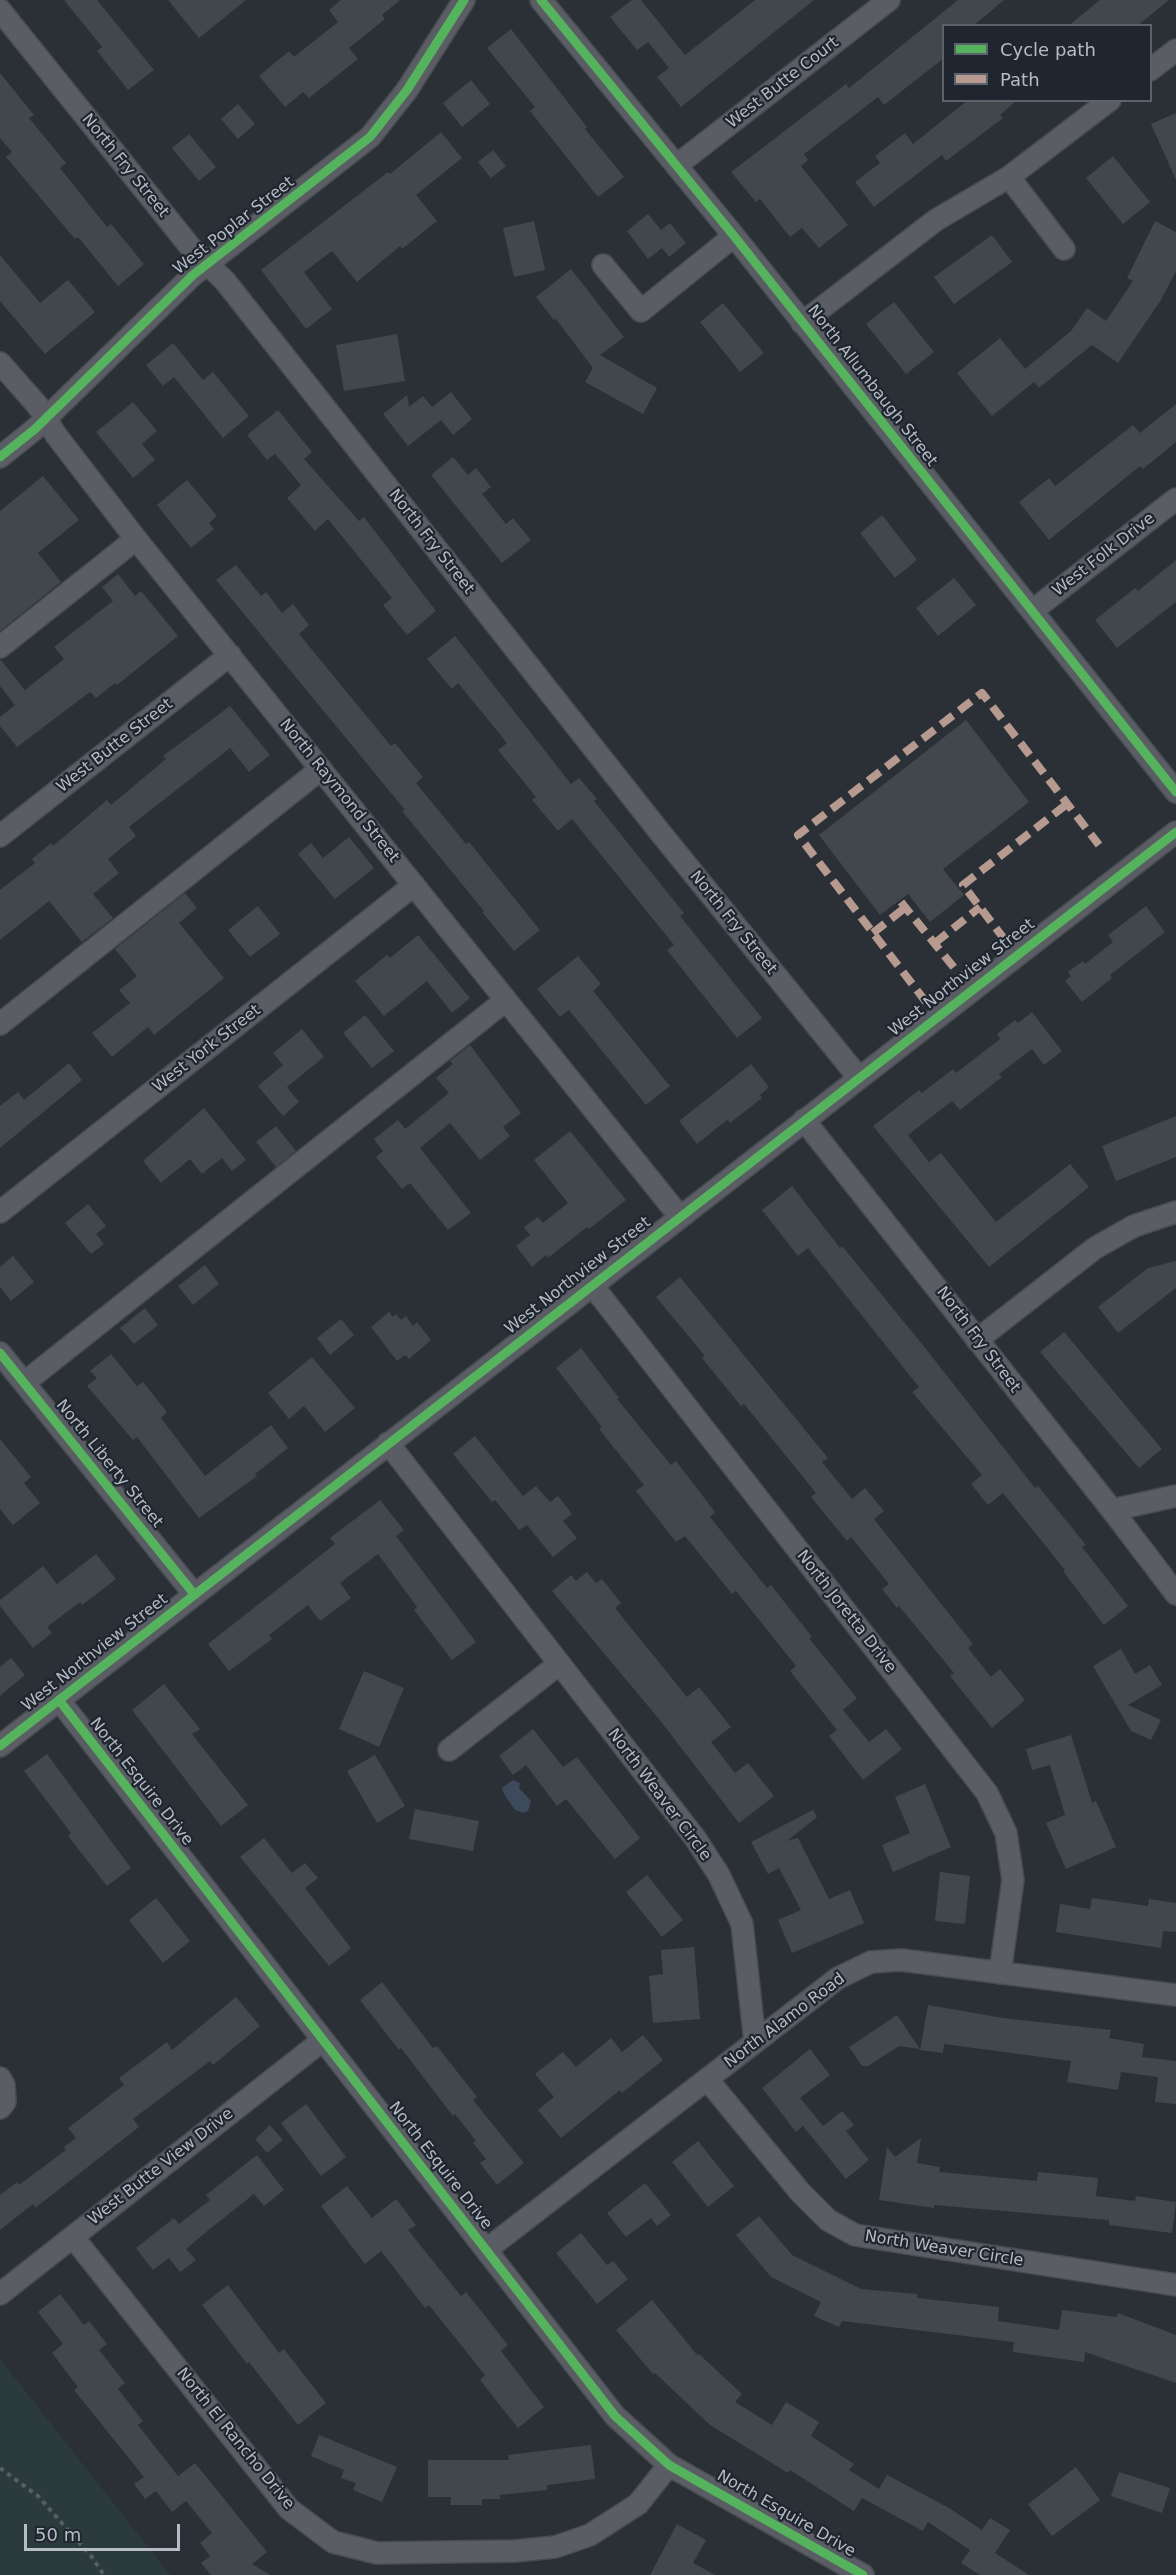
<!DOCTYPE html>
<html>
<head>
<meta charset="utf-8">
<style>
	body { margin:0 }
	#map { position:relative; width:1176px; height:2575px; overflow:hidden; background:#2a3036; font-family:"DejaVu Sans",sans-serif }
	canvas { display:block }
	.legend { position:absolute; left:942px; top:24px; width:210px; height:78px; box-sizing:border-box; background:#1f262f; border:2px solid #5b626b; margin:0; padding:8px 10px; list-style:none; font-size:18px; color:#b5bcc6 }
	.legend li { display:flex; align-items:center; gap:12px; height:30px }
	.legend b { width:30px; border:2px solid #5b626b }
	.scale { position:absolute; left:24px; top:2524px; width:156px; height:27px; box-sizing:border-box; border:3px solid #b5bcc6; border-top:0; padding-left:8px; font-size:18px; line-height:21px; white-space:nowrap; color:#b5bcc6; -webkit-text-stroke:4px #1f262f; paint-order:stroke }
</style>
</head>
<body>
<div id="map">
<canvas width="1176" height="2575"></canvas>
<ul class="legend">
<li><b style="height:8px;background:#56b35d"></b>Cycle path</li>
<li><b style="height:8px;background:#b69a8f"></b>Path</li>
</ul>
<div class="scale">50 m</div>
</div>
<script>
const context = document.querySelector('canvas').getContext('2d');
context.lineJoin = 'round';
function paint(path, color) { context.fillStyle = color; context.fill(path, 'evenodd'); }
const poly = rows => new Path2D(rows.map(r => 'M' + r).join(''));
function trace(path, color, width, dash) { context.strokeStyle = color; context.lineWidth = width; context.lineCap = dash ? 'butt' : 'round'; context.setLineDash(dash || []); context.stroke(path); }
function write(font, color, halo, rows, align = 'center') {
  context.font = font + ' "DejaVu Sans",sans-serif'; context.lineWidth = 4.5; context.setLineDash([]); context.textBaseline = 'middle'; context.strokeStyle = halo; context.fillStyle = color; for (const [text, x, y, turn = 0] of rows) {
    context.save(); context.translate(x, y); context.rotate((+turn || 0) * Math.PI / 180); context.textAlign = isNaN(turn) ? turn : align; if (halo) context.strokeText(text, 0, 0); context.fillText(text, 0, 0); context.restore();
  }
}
paint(poly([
	[0,2359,170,2575,0,2575]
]), '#2b3b3c');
paint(poly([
	[513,1780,520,1783,519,1788,531,1801,528,1811,524,1813,515,1810,504,1794,502,1788]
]), '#3c4a5c');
paint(poly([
	[64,0,97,0,154,70,128,90,97,51,102,47],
	[168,0,246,0,199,38],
	[341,0,400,0,382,15,385,19,349,48,358,59,309,98,303,92,285,107,259,76,289,51,294,57,338,22,329,10],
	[632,0,641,0,685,55,755,0,814,0,681,107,657,77,669,68,648,42,637,50,610,17],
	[958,0,1004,0,973,26,944,26,944,58,884,105,878,97,804,154,808,160,801,166,848,225,819,248,802,228,790,237,760,199,756,202,731,172,846,84,849,88],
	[1100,0,1169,0,1137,26,1068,26],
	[511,29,587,127,585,129,624,177,598,197,530,111,535,107,487,48],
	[0,73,34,115,29,118,66,163,60,168,107,227,111,224,144,264,118,286,78,237,75,239,6,157,12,152,0,138],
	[471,80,490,104,462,127,443,103],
	[968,100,1017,100,1000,115,1003,118,946,161,942,155,874,207,855,182,880,163,875,156,905,133,913,144],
	[238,104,255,124,238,139,221,119],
	[1176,113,1176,180,1151,124],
	[441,132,462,158,416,195,437,221,402,249,400,246,357,282,332,251,304,272,332,309,306,329,261,270,388,172,390,174],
	[189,134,216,167,199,181,172,148],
	[493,150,506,166,491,178,478,162],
	[1113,156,1150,202,1123,224,1086,178],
	[648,214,661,230,670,223,686,243,669,257,662,248,648,259,627,231],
	[534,221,545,270,514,277,503,228],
	[1155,221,1176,232,1176,271,1161,300,1118,363,1092,345,1039,388,1034,382,992,416,957,373,1000,338,1025,369,1071,331,1087,308,1106,321,1133,281,1127,278],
	[992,235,1012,262,954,304,934,277],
	[0,255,40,303,68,280,95,312,45,354,0,301],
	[571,269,624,337,600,355,657,388,643,414,585,382,593,368,556,319,554,320,536,297],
	[894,302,934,352,906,374,866,324],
	[723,303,764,353,740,372,700,322],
	[397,334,405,381,344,391,336,345],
	[173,343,203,380,213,372,249,416,223,438,174,377,163,386,146,365],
	[451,392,472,419,453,435,441,420,408,446,383,414,407,395,409,407,423,396,432,407],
	[133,402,157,431,142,444,155,460,133,478,96,432],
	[1176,404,1176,442,1143,469,1140,466,1049,540,1019,502,1049,478,1055,486,1133,425,1140,433],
	[278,410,312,452,304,459,359,521,364,517,436,611,407,635,383,605,392,598,328,519,315,531,287,498,301,485,275,454,267,460,247,435],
	[453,457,468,475,476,468,491,487,482,494,506,524,513,518,531,540,502,563,431,475],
	[43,476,79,520,38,553,61,582,0,631,0,511],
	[187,480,217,516,209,523,214,529,191,548,157,505],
	[882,515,917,560,895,578,860,533],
	[1176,560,1176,602,1117,648,1095,620,1135,588,1138,591],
	[236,565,261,596,266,592,282,613,293,604,309,625,299,634,304,640,391,746,395,743,423,777,416,783,466,844,469,842,540,930,514,951,482,912,484,911,402,811,405,810,216,580],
	[118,574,135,596,141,591,178,636,117,685,115,683,96,698,90,692,17,747,0,726,0,717,15,705,0,686,0,659,25,690,64,659,54,647,113,601,102,587],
	[954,578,976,605,938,636,916,608],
	[455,636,571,784,579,778,597,799,594,801,684,913,680,916,762,1018,737,1038,667,950,674,945,572,819,558,831,532,800,536,797,498,750,507,743,458,683,452,689,427,659],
	[230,706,270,755,249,772,230,748,129,827,136,836,108,859,119,873,93,894,113,918,82,942,49,901,0,940,0,890,35,863,32,859,51,843,53,846,107,800,111,805,166,759,163,756],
	[966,720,1029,802,943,869,964,895,930,922,908,894,880,915,819,835],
	[349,837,374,868,335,899,298,854,311,843,323,858],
	[185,893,197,908,179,923,224,978,154,1035,148,1027,112,1057,92,1033,130,1003,119,990,137,976,115,949],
	[258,906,280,934,250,957,228,930],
	[1146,906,1165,932,1110,975,1112,978,1082,1002,1065,981,1071,976,1068,972,1083,961,1085,964,1113,942,1108,935],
	[418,935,470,998,452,1013,427,981,384,1016,355,981,387,955,390,958],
	[578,956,601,984,593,991,670,1086,646,1105,569,1010,560,1017,537,989],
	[1032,1012,1062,1051,1044,1065,1032,1049,999,1074,1002,1077,960,1110,952,1101,908,1135,929,1162,941,1153,996,1222,1070,1164,1089,1187,989,1267,873,1126,919,1090,922,1093,953,1069,956,1073,1000,1039,997,1034,1015,1020,1018,1023],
	[365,1015,394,1051,372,1068,343,1033],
	[302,1029,324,1057,287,1087,299,1102,283,1116,258,1086,283,1065,273,1053],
	[470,1045,521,1113,503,1127,510,1136,480,1160,450,1123,420,1148,471,1213,448,1230,410,1183,402,1189,376,1157,383,1151,374,1139,398,1120,405,1129,449,1093,436,1078,453,1064,450,1061],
	[69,1063,82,1080,0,1148,0,1106,18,1092,24,1100],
	[751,1064,769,1087,760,1095,762,1098,730,1123,727,1120,697,1144,679,1121],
	[204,1108,246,1160,232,1171,222,1158,202,1174,190,1159,161,1183,143,1161],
	[1176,1116,1176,1157,1116,1181,1102,1146],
	[276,1126,296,1151,276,1167,256,1142],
	[570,1131,626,1200,589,1229,587,1227,548,1258,546,1255,532,1267,516,1246,530,1235,524,1227,538,1217,543,1223,568,1203,534,1160],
	[792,1186,840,1248,842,1246,926,1349,1035,1488,1038,1486,1086,1545,1082,1547,1128,1606,1104,1625,1063,1571,1065,1570,1003,1493,988,1505,971,1484,982,1475,912,1392,919,1387,808,1248,798,1256,762,1210],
	[88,1204,106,1226,96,1234,104,1244,91,1254,65,1223],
	[13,1256,34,1282,11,1301,0,1287,0,1267],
	[1176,1261,1176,1288,1118,1333,1098,1307,1148,1268],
	[205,1265,219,1284,193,1305,178,1286],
	[680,1277,828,1458,822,1462,852,1499,865,1488,884,1511,874,1519,973,1644,968,1648,991,1677,1000,1669,1025,1700,992,1728,950,1676,954,1673,899,1606,897,1608,882,1589,889,1584,851,1537,847,1541,811,1497,816,1493,744,1404,741,1406,702,1358,705,1356,656,1297],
	[145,1308,158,1325,134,1344,120,1328],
	[389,1312,393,1317,396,1314,401,1320,406,1316,413,1326,417,1322,431,1340,409,1359,405,1355,397,1361,371,1327],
	[341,1319,354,1335,330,1355,317,1338],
	[1064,1332,1162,1449,1139,1468,1040,1352],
	[581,1348,619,1398,617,1399,671,1465,676,1461,715,1512,710,1517,767,1588,771,1585,812,1637,809,1638,857,1698,843,1710,869,1742,886,1729,902,1749,863,1780,829,1736,837,1730,790,1671,796,1666,736,1591,732,1594,685,1536,676,1542,636,1491,644,1485,599,1429,602,1427,556,1368],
	[111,1354,137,1386,143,1382,167,1412,161,1418,205,1476,271,1425,288,1448,255,1474,257,1476,199,1518,137,1437,133,1440,87,1386,97,1378,90,1371],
	[312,1357,355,1408,325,1432,304,1406,289,1419,268,1393],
	[475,1436,523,1496,536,1486,550,1502,558,1496,572,1514,563,1521,577,1538,553,1557,527,1525,519,1530,495,1500,492,1502,453,1454],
	[0,1439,31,1477,24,1483,40,1503,13,1525,0,1509],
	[380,1500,404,1530,396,1536,476,1642,452,1660,414,1610,417,1607,378,1554,340,1583,351,1598,320,1621,308,1605,269,1635,272,1639,229,1671,208,1644,335,1544,330,1538],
	[96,1554,116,1579,82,1605,80,1602,47,1627,52,1633,33,1648,0,1606,0,1600,43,1566,57,1584],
	[587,1572,596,1583,602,1579,621,1603,615,1608,687,1697,699,1687,731,1727,711,1742,735,1773,748,1763,774,1796,739,1823,659,1719,552,1591,571,1575,576,1581],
	[1121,1649,1135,1674,1150,1665,1162,1685,1128,1705,1161,1720,1151,1740,1131,1731,1093,1666],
	[11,1658,25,1675,0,1696,0,1667],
	[364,1671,404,1688,379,1747,339,1729],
	[164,1684,200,1729,192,1734,248,1805,221,1826,132,1710],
	[533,1729,563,1767,577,1757,640,1838,615,1859,566,1799,557,1806,526,1765,513,1775,499,1756],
	[1071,1735,1092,1803,1096,1801,1116,1847,1066,1869,1046,1823,1065,1815,1050,1765,1032,1770,1026,1749],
	[47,1754,131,1868,107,1886,68,1836,71,1833,24,1771],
	[375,1755,405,1806,377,1823,347,1771],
	[925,1784,951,1847,893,1872,882,1845,910,1833,895,1797],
	[415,1809,479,1821,473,1851,409,1839],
	[813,1810,817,1817,787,1841,798,1838,829,1899,850,1890,864,1923,792,1953,778,1920,801,1910,779,1868,768,1874,751,1842],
	[264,1838,292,1873,305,1863,318,1878,305,1888,351,1948,329,1966,240,1857],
	[940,1872,970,1876,965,1924,935,1921],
	[647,1875,683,1920,662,1937,626,1892],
	[156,1898,190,1941,163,1963,129,1920],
	[1092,1898,1148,1906,1149,1899,1176,1903,1176,1932,1163,1931,1161,1948,1056,1932,1060,1904,1090,1909],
	[694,1947,700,2019,653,2023,649,1976,663,1974,661,1950],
	[382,1982,433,2048,437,2046,477,2097,473,2100,524,2163,497,2185,480,2163,486,2159,473,2143,476,2141,455,2114,453,2116,401,2048,399,2050,360,2000],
	[236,1997,260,2026,213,2065,210,2061,133,2119,139,2127,35,2208,33,2204,0,2230,0,2195,17,2182,19,2185,66,2150,64,2147,76,2138,68,2128,124,2085,119,2078,167,2042,172,2050],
	[928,2005,1003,2018,1111,2030,1109,2038,1144,2044,1142,2057,1176,2061,1176,2104,1155,2102,1158,2077,1121,2072,1118,2090,1067,2082,1071,2061,944,2044,943,2053,920,2050],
	[897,2015,920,2049,899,2046,868,2066,862,2066,849,2047],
	[643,2035,663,2060,622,2093,620,2090,561,2138,538,2110,554,2097,535,2074,563,2052,576,2067,611,2038,622,2052],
	[810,2049,830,2075,800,2098,823,2126,842,2111,854,2125,846,2131,869,2160,846,2179,803,2126,796,2132,762,2088],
	[306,2104,346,2157,321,2176,281,2123],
	[270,2125,283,2140,267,2153,255,2139],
	[921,2138,917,2163,940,2167,939,2172,1037,2181,1038,2172,1098,2178,1096,2196,1135,2201,1136,2196,1176,2202,1172,2233,1109,2225,1109,2220,934,2205,934,2208,879,2200,887,2147,895,2157],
	[698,2141,734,2186,708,2207,672,2162],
	[257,2155,284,2190,264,2206,254,2194,211,2228,186,2249,196,2260,180,2272,169,2258,153,2270,136,2248,174,2218,179,2224,210,2200,206,2195],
	[645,2183,671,2215,657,2226,651,2218,626,2237,607,2213],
	[347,2186,372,2218,396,2199,416,2225,408,2230,461,2296,466,2292,508,2345,501,2351,544,2407,518,2428,480,2380,485,2375,429,2305,425,2308,381,2251,365,2264,321,2206],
	[759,2216,792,2255,861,2289,917,2294,917,2298,999,2307,998,2321,1059,2330,1062,2310,1117,2317,1118,2313,1176,2335,1176,2383,1085,2352,1084,2362,1013,2352,1014,2342,842,2321,839,2327,814,2316,821,2302,771,2277,736,2235],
	[581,2233,607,2265,613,2261,628,2279,597,2304,556,2253],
	[228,2285,279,2353,284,2349,326,2403,298,2425,249,2362,247,2364,202,2305],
	[60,2294,84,2325,89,2321,107,2344,99,2350,125,2383,118,2389,143,2421,138,2425,178,2476,195,2463,267,2552,252,2564,270,2575,211,2575,201,2563,210,2556,200,2543,212,2533,186,2501,172,2512,156,2491,145,2499,134,2484,144,2477,74,2390,78,2387,52,2353,63,2344,38,2312],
	[652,2300,698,2356,699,2354,742,2394,735,2402,772,2425,786,2402,819,2422,811,2436,854,2464,849,2470,879,2489,887,2475,949,2508,982,2530,990,2518,1010,2530,995,2553,1029,2575,980,2575,961,2563,970,2550,928,2522,923,2531,862,2498,854,2511,790,2470,788,2473,710,2425,655,2373,653,2374,616,2330],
	[319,2435,397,2467,382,2502,353,2490,356,2483,341,2478,344,2470,311,2456],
	[591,2445,595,2479,547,2485,547,2490,500,2495,500,2499,482,2499,482,2505,450,2505,451,2497,428,2497,428,2460,509,2460,508,2455],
	[1076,2467,1100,2500,1052,2536,1028,2504],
	[1119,2472,1170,2488,1162,2513,1111,2496],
	[677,2524,706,2540,693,2563,715,2575,650,2575]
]), '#42474c');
const minor = poly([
	[541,0,734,236,1176,792],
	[0,10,192,249,225,281,659,831,859,1078],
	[1150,70,1176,50],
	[677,165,889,0],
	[1009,177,1064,249],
	[603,265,641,311,734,236],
	[802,323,936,220,1009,177,1110,100],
	[0,363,38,406,56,435,136,539,680,1217],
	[0,457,35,429,193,275,370,137,407,90,464,0],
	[1032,611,1176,499],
	[0,647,136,539],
	[0,836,230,655],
	[0,1024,321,769],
	[804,1120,1112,1510,1176,1496],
	[0,1212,414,885],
	[592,1285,987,1793,1006,1833,1013,1880,1000,1973],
	[977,1340,1095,1248,1134,1226,1176,1212],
	[0,1353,194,1594],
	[24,1383,506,1000],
	[388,1443,695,1838,719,1875,742,1924,755,2042],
	[1112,1510,1176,1594],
	[59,1700,615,2416,669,2465,863,2575],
	[0,1746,1176,832],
	[449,1750,559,1664],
	[0,2078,4,2085,5,2102,0,2108],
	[707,2079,800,2192,828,2220,855,2235,1176,2285],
	[73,2237,289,2509,333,2542,377,2553,515,2551,555,2547,590,2535,638,2504,669,2465],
	[486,2250,838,1978,871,1962,901,1960,1176,1995],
	[0,2294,323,2040]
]);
trace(minor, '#484c51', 24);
trace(poly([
	[0,2468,38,2496,91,2556,104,2575]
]), '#585d61', 4, [4.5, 4.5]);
trace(minor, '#5a5e64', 21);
trace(poly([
	[901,902,960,975],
	[873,933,906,907],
	[1005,940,963,885,1067,804],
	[935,943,980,907],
	[926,1002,798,835,982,693,1099,845]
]), '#b69a8f', 8, [15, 8]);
trace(poly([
	[541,0,734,236,1176,792],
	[0,457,35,429,193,275,370,137,407,90,464,0],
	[0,1353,194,1594],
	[59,1700,615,2416,669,2465,863,2575],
	[0,1746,1176,832]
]), '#56b35d', 9);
write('16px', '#b5bcc6', '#1f262f', [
	["West Butte Court",783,83,-38],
	["North Fry Street",125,166,51],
	["West Poplar Street",234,226,-38],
	["North Allumbaugh Street",872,386,52],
	["North Fry Street",431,542,52],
	["West Folk Drive",1104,555,-38],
	["West Butte Street",115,746,-38],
	["North Raymond Street",339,791,51],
	["North Fry Street",733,923,51],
	["West Northview Street",962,978,-38],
	["West York Street",207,1049,-38],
	["West Northview Street",578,1276,-38],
	["North Fry Street",978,1340,53],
	["North Liberty Street",109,1464,51],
	["North Joretta Drive",846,1612,52],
	["West Northview Street",95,1653,-38],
	["North Esquire Drive",141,1782,52],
	["North Weaver Circle",659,1795,53],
	["North Alamo Road",785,2021,-37],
	["North Esquire Drive",440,2166,52],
	["West Butte View Drive",161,2167,-38],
	["North Weaver Circle",944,2249,9],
	["North El Rancho Drive",235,2439,51],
	["North Esquire Drive",786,2514,30]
]);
</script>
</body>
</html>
